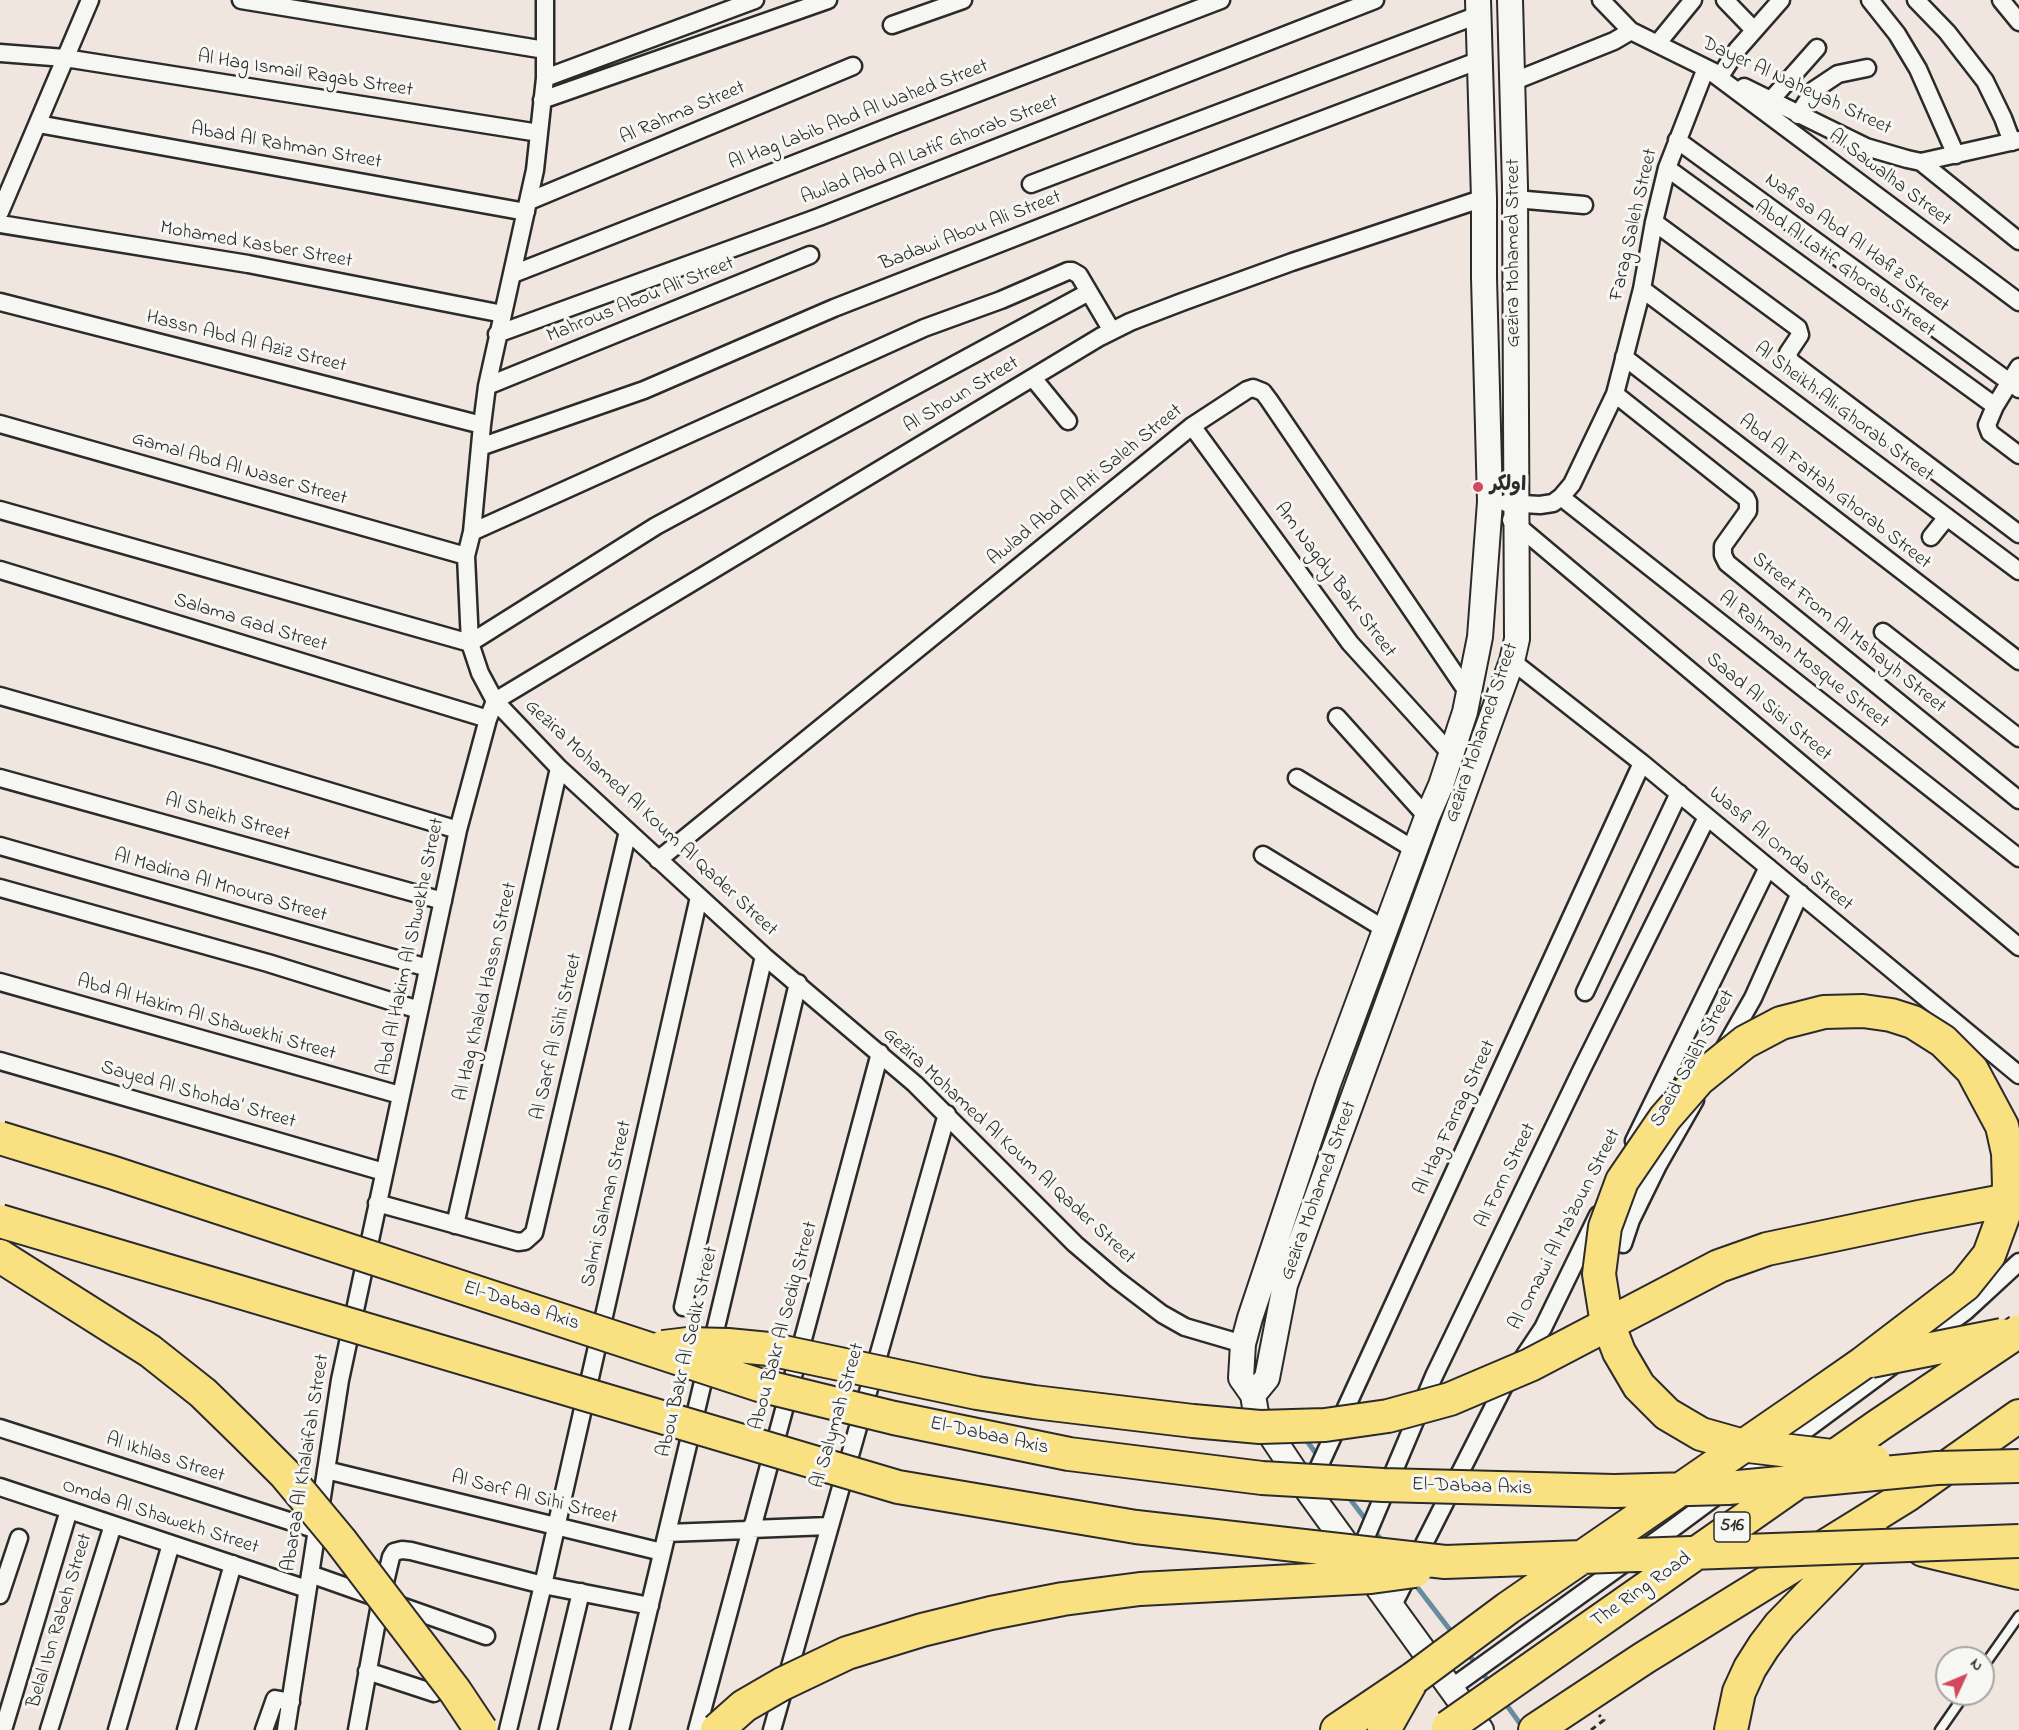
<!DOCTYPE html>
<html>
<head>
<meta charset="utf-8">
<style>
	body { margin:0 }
	#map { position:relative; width:2019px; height:1730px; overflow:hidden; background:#f1e5e0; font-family:"Indie Flower",sans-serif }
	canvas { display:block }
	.north { position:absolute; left:1935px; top:1646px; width:60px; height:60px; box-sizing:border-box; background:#f6f6f2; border:2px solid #a5a5a2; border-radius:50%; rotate:46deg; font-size:16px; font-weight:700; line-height:24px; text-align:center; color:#2b2b2b }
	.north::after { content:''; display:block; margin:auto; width:21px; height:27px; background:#d1495b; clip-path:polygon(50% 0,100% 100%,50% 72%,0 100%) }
</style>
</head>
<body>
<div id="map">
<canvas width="2019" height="1730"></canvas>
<div class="north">N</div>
</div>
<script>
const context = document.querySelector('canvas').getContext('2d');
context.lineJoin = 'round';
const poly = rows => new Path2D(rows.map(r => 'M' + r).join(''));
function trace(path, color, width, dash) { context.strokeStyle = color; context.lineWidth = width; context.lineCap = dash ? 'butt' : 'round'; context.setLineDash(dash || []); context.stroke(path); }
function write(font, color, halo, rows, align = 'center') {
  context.font = font + ' "Indie Flower","Playpen Sans Arabic",sans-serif'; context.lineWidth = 6; context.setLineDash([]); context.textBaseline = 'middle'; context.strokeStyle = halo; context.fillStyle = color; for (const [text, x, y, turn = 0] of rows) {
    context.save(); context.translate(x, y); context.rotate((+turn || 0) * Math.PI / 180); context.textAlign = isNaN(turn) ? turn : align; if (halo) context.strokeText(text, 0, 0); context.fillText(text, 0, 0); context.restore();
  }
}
trace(poly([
	[1304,1437,1320,1459],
	[1347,1495,1385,1545],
	[1414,1583,1454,1635],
	[1467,1652,1492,1686],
	[1503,1700,1524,1729]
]), '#658d9f', 5);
const service = poly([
	[1983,1667,2019,1616],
	[1940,1730,1965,1694]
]);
const minor = poly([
	[241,0,545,50],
	[545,0,545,78,535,170,487,386,482,425,472,532,466,556,470,643,480,673,495,701,559,768,764,956,915,1084,1075,1244,1116,1279,1162,1314,1185,1327,1243,1344],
	[1601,0,1631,31,1716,73],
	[1725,0,1754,30],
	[1870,0,1897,34,1918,69,1956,155],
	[1916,0,1947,32,1985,81,2003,118,2012,142],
	[2001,0,2019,22],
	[892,25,963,0],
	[1657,44,1693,0],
	[0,53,65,58,539,133],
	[1721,75,1737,50,1781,0],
	[545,78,755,0],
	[1512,82,1614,41,1631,31],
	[1744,87,1866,147,1907,159,1921,162,2019,140],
	[542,100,828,0],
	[1770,101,1817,48],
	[1798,115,1814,90,1838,74,1867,68],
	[38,124,526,212],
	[1677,140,2019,389],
	[1921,162,2019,241],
	[1667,168,1995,406],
	[1031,184,1478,15],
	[1515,199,1584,205],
	[529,201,853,66],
	[0,212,90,0],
	[1654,222,1798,328,1800,335,1788,353,1790,361,2019,534],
	[0,224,248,264,503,314],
	[513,274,891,126,1221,0],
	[1642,289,2019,571],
	[0,302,482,425],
	[497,334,819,217,1375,0],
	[1624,357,2019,661],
	[2019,367,1995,406,1987,425,1990,433,2019,455],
	[1033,378,1068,421],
	[487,386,810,255],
	[1615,394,1746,498,1748,502,1748,511,1723,546,1723,555,1727,563,2019,800],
	[0,424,466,556],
	[1192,426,1350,643,1451,754],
	[480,447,644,390,834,308,1131,192,1480,60],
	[1561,497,2019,858],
	[1506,503,1540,505,1553,503,1561,497,1572,484,1615,394,1642,289,1654,222,1667,168,1706,68,2019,302],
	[0,510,470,643,656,526,1089,292],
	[1511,520,2019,947],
	[472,532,924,328,1001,300,1068,271,1072,271,1079,275,1112,331],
	[1931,537,1947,517],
	[0,570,488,719],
	[1883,632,2019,738],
	[1512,661,1642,763,2019,1075],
	[0,696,215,757,458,830],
	[1337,717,1427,817],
	[0,778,443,901],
	[1297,778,1415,850],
	[0,846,428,968],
	[1263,855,1386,930],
	[658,860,1192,426,1247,390,1253,388,1263,392,1269,400,1468,693],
	[0,888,268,963,419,1010],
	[0,982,400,1095],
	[1585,992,1679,793],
	[1724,1049,1753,998,1800,893],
	[0,1061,384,1172],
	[1634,1141,1768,867],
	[377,1203,518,1242,525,1241,534,1233,628,831],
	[455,1225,559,768],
	[1623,1244,1631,1220,1658,1165,1695,1100],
	[683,1307,764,956],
	[1921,1344,1966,1311,2019,1262],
	[0,1428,317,1530],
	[326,1470,662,1552],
	[1311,1484,1642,763],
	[0,1487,307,1589],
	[667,1533,748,1530,753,1525,880,1053],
	[1358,1556,1434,1376,1581,1071,1707,817],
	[310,1574,486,1636],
	[0,1595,19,1538],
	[1392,1607,1503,1388,1543,1328,1598,1215],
	[367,1671,434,1693],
	[1451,1688,1672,1529,1896,1363],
	[3,1730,69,1510],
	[49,1730,113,1525],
	[117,1730,171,1544],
	[186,1730,233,1564],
	[264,1730,275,1699,291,1702],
	[286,1730,340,1380,458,830,488,719,495,701,1100,337,1130,322,1182,302,1292,262,1484,198],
	[357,1730,381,1599,391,1557,394,1552,402,1550,411,1551,543,1585,650,1606],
	[508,1730,543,1585,699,897],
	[548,1730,581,1592],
	[620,1730,798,983],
	[697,1730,751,1529,829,1526],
	[772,1730,947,1114]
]);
const secondary = poly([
	[1478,0,1484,198,1484,278,1490,502,1480,637,1465,712,1441,785,1427,817,1328,1084,1250,1318,1243,1344,1241,1378,1253,1395,1256,1413,1308,1491,1481,1730],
	[1253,1395,1267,1378,1285,1285,1512,661,1517,639,1515,187,1510,0]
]);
const motorway = poly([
	[1923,1550,2019,1573],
	[1337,1730,1414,1678],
	[1384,1730,1410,1684],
	[1535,1730,1644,1658,1906,1496,2019,1416],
	[1731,1730,1739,1692,1750,1668,1764,1646,1780,1625,1871,1532]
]);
trace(service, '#2b2b2b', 13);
trace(minor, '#2b2b2b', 21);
trace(secondary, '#2b2b2b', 28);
trace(motorway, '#2b2b2b', 36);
trace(poly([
	[1591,1730,1604,1720,1599,1715]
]), '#2b2b2b', 3, [6, 4.5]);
trace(service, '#f6f6f2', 8);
trace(minor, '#f6f6f2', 16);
trace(secondary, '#f6f6f2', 24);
trace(motorway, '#f9e181', 32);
const motorwayBridge = poly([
	[0,1138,111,1172,759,1385,894,1418,1069,1454,1262,1478,1383,1485,1614,1491,1728,1488,1937,1468,2019,1466],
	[0,1221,898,1487,1136,1527,1445,1562,2019,1541],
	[0,1256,150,1351,203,1393,245,1434,285,1474,340,1540,455,1691,481,1730],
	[663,1347,688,1344,728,1345,769,1349,977,1393,1034,1402,1193,1421,1260,1427,1325,1425,1388,1416,1450,1399,1530,1365,1719,1266,1767,1249,1919,1217,2019,1198],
	[1871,1361,2002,1335],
	[1414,1678,1508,1608,1800,1407,1863,1363,1965,1285,1989,1255,2004,1214,2009,1186,2008,1153,2002,1126,1972,1070,1943,1041,1913,1022,1891,1015,1863,1011,1824,1012,1781,1023,1745,1042,1699,1079,1665,1118,1622,1181,1605,1227,1599,1274,1606,1318,1619,1352,1639,1386,1667,1414,1701,1434,1740,1445,1799,1452,1874,1461],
	[1448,1727,1879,1425,2019,1331],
	[717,1730,744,1706,782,1684,847,1653,922,1630,991,1613,1063,1599,1140,1589,1371,1577,1415,1571]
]);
trace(motorwayBridge, '#2b2b2b', 36, []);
trace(motorwayBridge, '#f9e181', 32);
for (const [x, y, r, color] of [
	[1478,487,6,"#d1495b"]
]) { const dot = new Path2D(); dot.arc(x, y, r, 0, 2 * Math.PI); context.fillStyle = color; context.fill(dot); trace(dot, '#f6f6f2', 2); }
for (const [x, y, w] of [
	[1732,1527,36]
]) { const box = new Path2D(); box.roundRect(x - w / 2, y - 15, w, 30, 4.5); context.fillStyle = '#f6f6f2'; context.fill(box); trace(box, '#2b2b2b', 1.5); }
write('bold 18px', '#2b2b2b', null, [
	["516",1732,1527]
]);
write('20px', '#2b2b2b', '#f6f6f2', [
	["Al Hag Ismail Ragab Street",305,75,9],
	["Dayer Al Naheyah Street",1796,87,25],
	["Al Rahma Street",683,114,-23],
	["Al Hag Labib Abd Al Wahed Street",859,116,-21],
	["Abad Al Rahman Street",286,147,10],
	["Awlad Abd Al Latif Ghorab Street",930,151,-21],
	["Al Sawalha Street",1889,179,37],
	["Farag Saleh Street",1635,225,-77],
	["Badawi Abou Ali Street",971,232,-21],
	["Nafisa Abd Al Hafiz Street",1856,244,36],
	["Mohamed Kasber Street",256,246,10],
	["Gezira Mohamed Street",1515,253,-90],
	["Abd Al Latif Ghorab Street",1844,270,36],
	["Mahrous Abou Ali Street",641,301,-22],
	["Hassn Abd Al Aziz Street",246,343,14],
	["Al Shoun Street",962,396,-31],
	["Al Sheikh Ali Ghorab Street",1843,413,37],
	["Gamal Abd Al Naser Street",239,470,16],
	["Awlad Abd Al Ati Saleh Street",1086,486,-39],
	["Abd Al Fattah Ghorab Street",1834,493,38],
	["Am Nagdy Bakr Street",1334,581,53],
	["Salama Gad Street",250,624,17],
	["Street From Al Mshayh Street",1848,634,39],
	["Al Rahman Mosque Street",1803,661,38],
	["Saad Al Sisi Street",1768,708,40],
	["Gezira Mohamed Street",1483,733,-71],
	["Al Sheikh Street",227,819,16],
	["Gezira Mohamed Al Koum Al Qader Street",650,819,43],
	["Wasfi Al Omda Street",1780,850,40],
	["Al Madina Al Mnoura Street",220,887,16],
	["Abd Al Hakim Al Shwekhe Street",412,947,-78],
	["Al Hag Khaled Hassn Street",487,992,-77],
	["Abd Al Hakim Al Shawekhi Street",206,1019,16],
	["Al Sarf Al Sihi Street",558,1037,-77],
	["Saeid Saleh Street",1694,1059,-61],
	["Sayed Al Shohda' Street",198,1096,16],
	["Al Hag Farrag Street",1456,1118,-65],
	["Gezira Mohamed Al Koum Al Qader Street",1008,1147,43],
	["Al Forn Street",1507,1176,-64],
	["Gezira Mohamed Street",1320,1191,-70],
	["Salmi Salman Street",608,1204,-77],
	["Al Omawi Al Ma'zoun Street",1566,1230,-63],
	["El-Dabaa Axis",521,1307,18],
	["Abou Bakr Al Sediq Street",785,1326,-75],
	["Abou Bakr Al Sedik Street",689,1352,-77],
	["Al Salymah Street",839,1416,-74],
	["El-Dabaa Axis",989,1437,12],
	["Al Ikhlas Street",165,1459,18],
	["Abaraa Al Khalaifah Street",307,1463,-81],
	["El-Dabaa Axis",1472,1488,2],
	["Al Sarf Al Sihi Street",534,1499,14],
	["Omda Al Shawekh Street",160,1518,18],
	["The Ring Road",1642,1591,-35],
	["Belal Ibn Rabeh Street",61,1621,-73]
]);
write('bold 20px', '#2b2b2b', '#f6f6f2', [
	["اولكر",1490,487]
], 'left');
</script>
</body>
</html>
